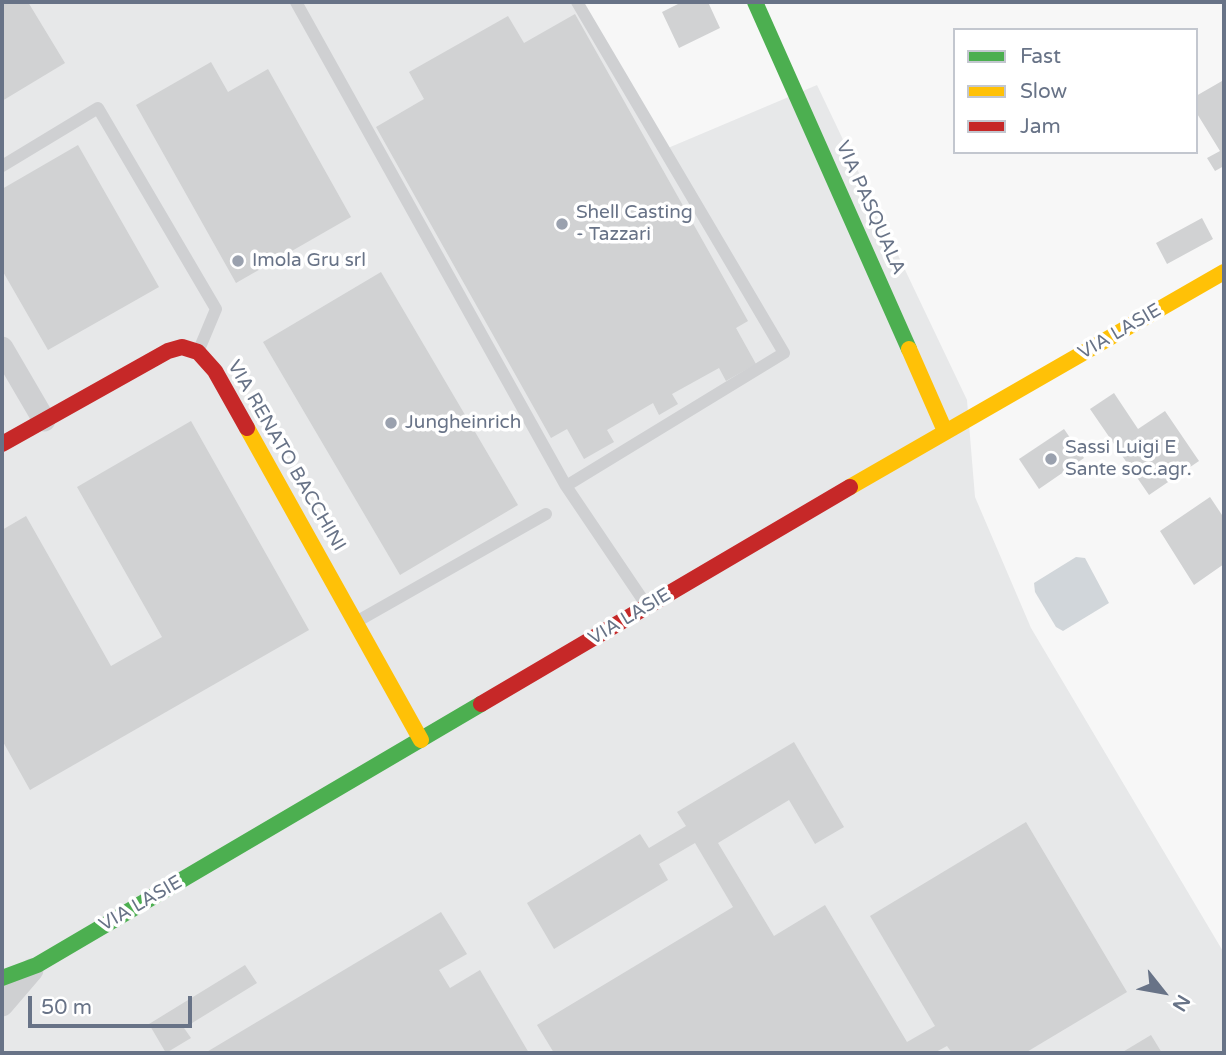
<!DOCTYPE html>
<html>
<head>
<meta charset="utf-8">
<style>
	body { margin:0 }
	#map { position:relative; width:1226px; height:1055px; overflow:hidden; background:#f7f7f7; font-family:"Varela Round",sans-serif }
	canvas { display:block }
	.frame { position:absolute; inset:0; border:4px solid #687387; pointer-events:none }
	.legend { position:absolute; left:953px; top:28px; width:245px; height:126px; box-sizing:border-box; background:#fff; border:2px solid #c3c7cf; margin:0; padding:9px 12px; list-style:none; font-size:21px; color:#687387 }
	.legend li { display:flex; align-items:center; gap:14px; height:35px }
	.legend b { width:35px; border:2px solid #c3c7cf }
	.north { position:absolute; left:1128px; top:957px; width:70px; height:70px; -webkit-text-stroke:5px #fff; paint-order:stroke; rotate:121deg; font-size:19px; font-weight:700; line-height:28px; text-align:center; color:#687387 }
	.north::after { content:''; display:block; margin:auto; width:24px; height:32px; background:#687387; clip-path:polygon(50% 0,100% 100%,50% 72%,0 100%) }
	.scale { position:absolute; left:28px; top:996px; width:164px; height:32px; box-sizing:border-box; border:4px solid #687387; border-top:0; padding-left:9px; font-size:21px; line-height:24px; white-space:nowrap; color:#687387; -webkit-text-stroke:5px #fff; paint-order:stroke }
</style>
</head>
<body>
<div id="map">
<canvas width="1226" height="1055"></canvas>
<div class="frame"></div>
<ul class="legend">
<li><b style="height:9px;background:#4caf50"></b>Fast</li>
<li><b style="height:9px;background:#ffc107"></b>Slow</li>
<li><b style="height:9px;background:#c62828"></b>Jam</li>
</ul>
<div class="north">N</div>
<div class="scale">50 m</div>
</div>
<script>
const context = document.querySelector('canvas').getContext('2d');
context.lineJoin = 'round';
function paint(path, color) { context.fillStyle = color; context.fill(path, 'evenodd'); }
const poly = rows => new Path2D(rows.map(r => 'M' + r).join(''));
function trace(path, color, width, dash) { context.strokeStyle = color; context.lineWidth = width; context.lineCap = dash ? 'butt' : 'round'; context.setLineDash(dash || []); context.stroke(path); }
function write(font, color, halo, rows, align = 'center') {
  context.font = font + ' "Varela Round",sans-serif'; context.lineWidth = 7; context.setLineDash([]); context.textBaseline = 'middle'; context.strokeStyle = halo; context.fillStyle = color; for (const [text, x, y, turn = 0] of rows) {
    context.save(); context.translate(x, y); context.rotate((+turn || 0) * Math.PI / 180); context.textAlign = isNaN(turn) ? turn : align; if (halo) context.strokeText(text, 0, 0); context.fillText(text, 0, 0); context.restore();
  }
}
paint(poly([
	[2,2,577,2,668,148,817,85,967,400,975,497,1031,628,1224,953,1224,1053,2,1053]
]), '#e7e8e9');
paint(poly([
	[1076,557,1085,558,1109,603,1063,631,1056,627,1035,592,1034,583]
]), '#d1d6da');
paint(poly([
	[2,2,28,2,65,63,2,101],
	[682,2,708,2,720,28,679,48,662,12],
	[575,14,748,321,736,328,756,364,726,381,719,368,672,394,678,404,659,415,653,403,607,430,614,442,584,459,567,429,551,438,376,127,424,99,409,72,508,16,524,43],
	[211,62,228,92,268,69,351,217,236,283,136,105],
	[1222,81,1224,166,1215,171,1207,158,1220,151,1196,112,1196,96],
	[78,145,159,287,48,350,2,270,2,189],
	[1202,218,1213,239,1167,264,1156,243],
	[381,272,518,505,400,575,263,342],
	[1114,393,1138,429,1165,411,1199,461,1149,495,1090,409],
	[191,421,309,630,30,790,2,740,2,530,26,516,111,666,162,637,77,487],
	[1064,429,1084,458,1039,489,1019,459],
	[1210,497,1224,518,1224,564,1194,585,1160,531],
	[794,742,844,827,815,844,789,800,718,843,774,936,825,905,907,1042,935,1026,870,916,1026,822,1127,992,1025,1053,952,1053,947,1046,934,1053,554,1053,537,1025,733,907,695,843,659,864,668,880,554,949,527,903,640,834,649,848,686,826,677,812],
	[441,912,467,954,439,970,450,988,480,970,529,1053,205,1053],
	[245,965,257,983,184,1028,191,1038,166,1053,149,1024],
	[1151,1035,1162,1053,1121,1053]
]), '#d1d2d3');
trace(poly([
	[296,2,566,486,647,606],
	[2,166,98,108,216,309,198,352],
	[566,486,784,353,577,2],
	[356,622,546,514]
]), '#cfd0d2', 12);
trace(poly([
	[2,348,44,420],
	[2,1005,32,970]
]), '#cfd0d2', 23);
trace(poly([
	[755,2,909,349],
	[2,978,37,965,481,704]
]), '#4caf50', 16);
trace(poly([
	[909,349,945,431],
	[247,428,421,740],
	[850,487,1224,272]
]), '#ffc107', 16);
trace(poly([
	[2,444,168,351,182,347,198,352,215,371,247,428],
	[481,704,850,487]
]), '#c62828', 16);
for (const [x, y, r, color] of [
	[562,224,7,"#9aa1ae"],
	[238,261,7,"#9aa1ae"],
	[391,423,7,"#9aa1ae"],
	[1051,459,7,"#9aa1ae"]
]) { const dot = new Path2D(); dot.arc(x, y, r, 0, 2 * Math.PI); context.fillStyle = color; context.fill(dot); trace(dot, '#fff', 2.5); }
write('19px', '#687387', '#fff', [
	["VIA PASQUALA",870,208,66],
	["VIA LASIE",1120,332,-30],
	["VIA RENATO BACCHINI",286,456,60],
	["VIA LASIE",630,617,-31],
	["VIA LASIE",141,904,-30]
]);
write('19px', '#687387', '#fff', [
	["Shell Casting",576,213],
	["- Tazzari",576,235],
	["Imola Gru srl",252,261],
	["Jungheinrich",405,423],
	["Sassi Luigi E",1065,448],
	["Sante soc.agr.",1065,470]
], 'left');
</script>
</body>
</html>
